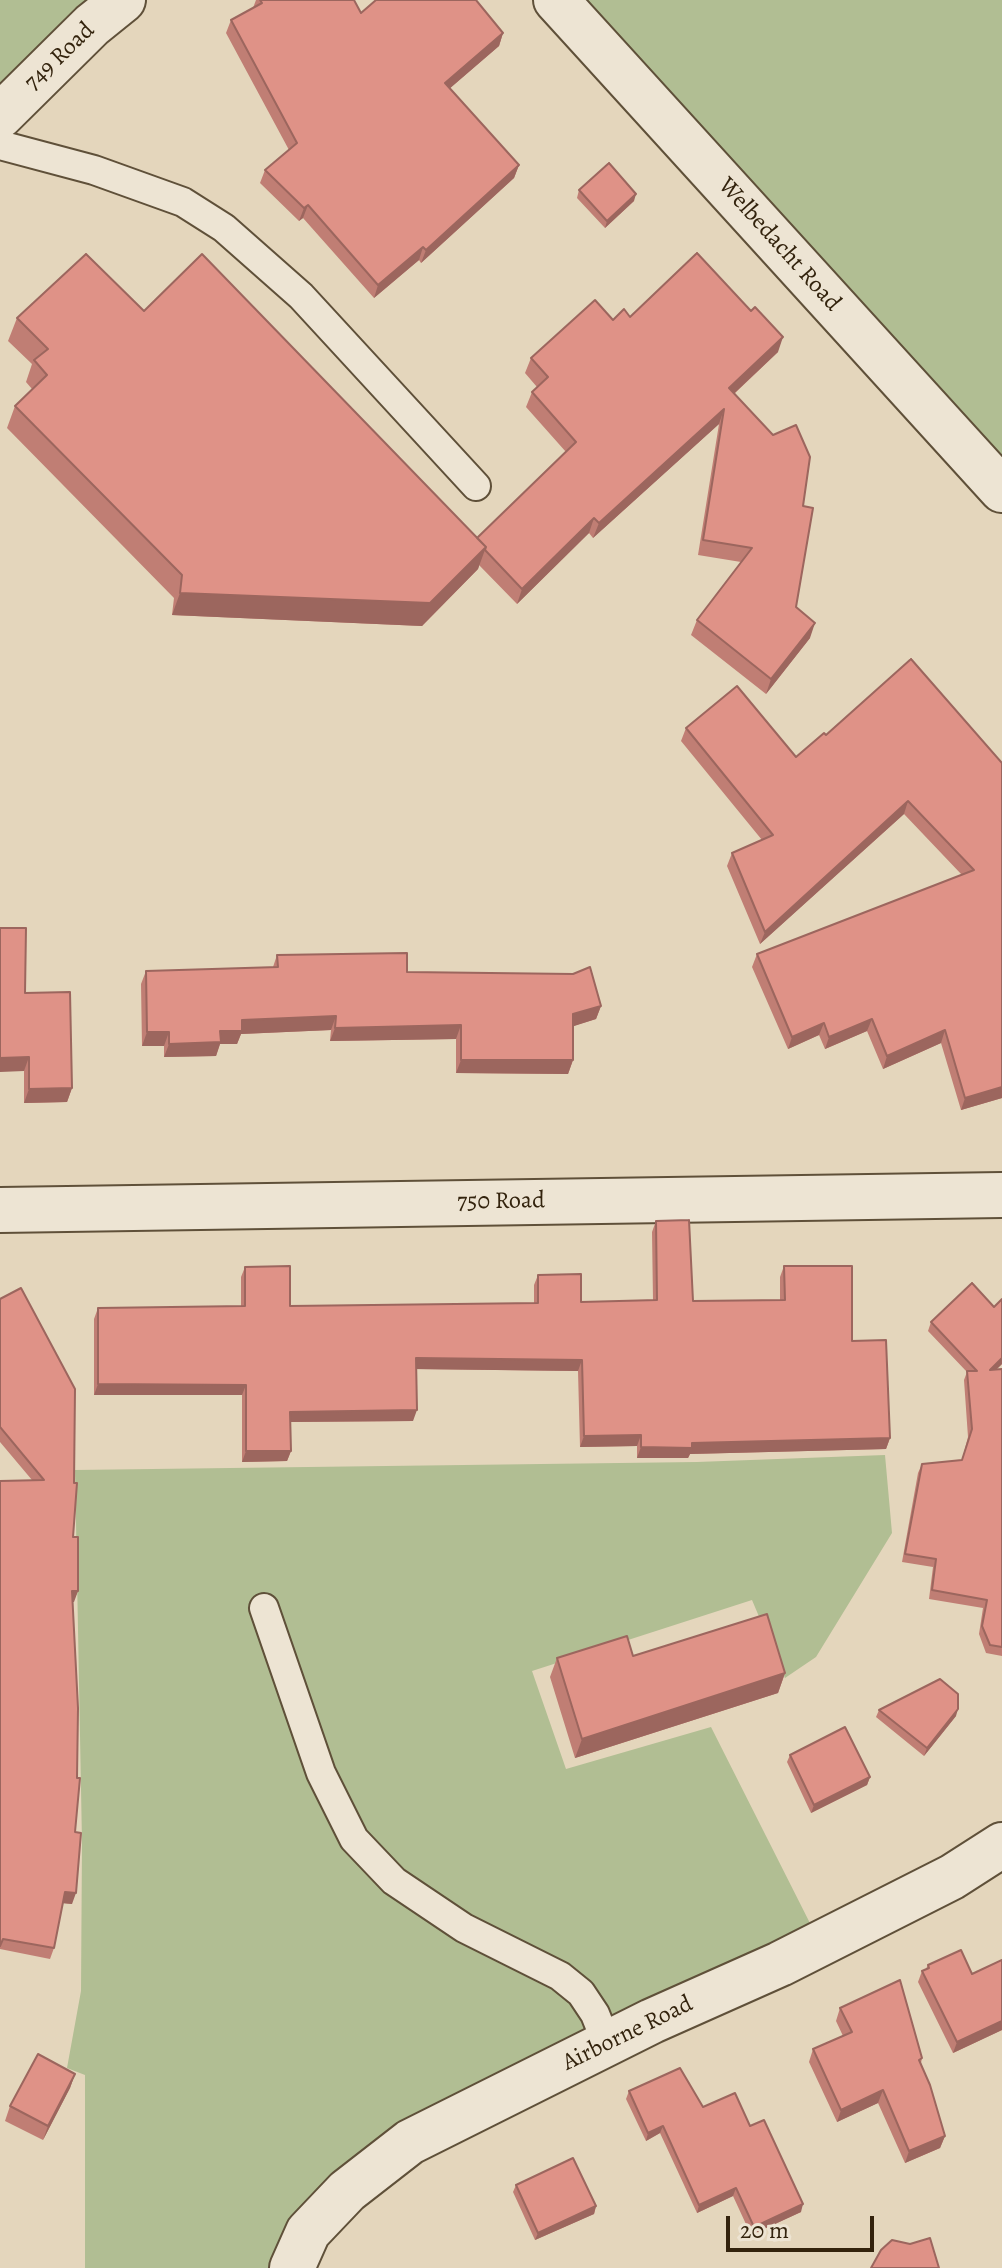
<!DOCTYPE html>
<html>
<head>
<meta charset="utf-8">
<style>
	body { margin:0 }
	#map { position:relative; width:1002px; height:2268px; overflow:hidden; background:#e4d6bc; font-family:Alegreya,serif }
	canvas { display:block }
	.scale { position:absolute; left:726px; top:2216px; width:148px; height:36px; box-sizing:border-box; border:4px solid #33230d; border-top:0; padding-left:10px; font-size:24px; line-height:28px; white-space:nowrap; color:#33230d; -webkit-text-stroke:6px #ede4d3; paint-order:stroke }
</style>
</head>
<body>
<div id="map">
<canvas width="1002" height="2268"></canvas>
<div class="scale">20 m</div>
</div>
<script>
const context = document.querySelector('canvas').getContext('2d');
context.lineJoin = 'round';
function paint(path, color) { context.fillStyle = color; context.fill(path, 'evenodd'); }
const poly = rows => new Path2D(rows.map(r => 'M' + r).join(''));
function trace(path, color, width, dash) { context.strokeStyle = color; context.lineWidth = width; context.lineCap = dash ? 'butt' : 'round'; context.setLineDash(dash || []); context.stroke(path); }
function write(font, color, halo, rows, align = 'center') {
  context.font = font + ' Alegreya,serif'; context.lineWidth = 6; context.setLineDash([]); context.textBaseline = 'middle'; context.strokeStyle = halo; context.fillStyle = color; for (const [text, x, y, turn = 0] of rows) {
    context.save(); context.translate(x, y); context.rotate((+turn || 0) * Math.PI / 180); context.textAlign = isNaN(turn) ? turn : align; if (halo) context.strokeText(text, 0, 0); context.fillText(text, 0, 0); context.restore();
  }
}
paint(poly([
	[0,0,127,0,0,119],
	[558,0,1002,0,1002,487],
	[885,1455,892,1533,816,1657,785,1678,752,1600,532,1671,566,1769,711,1727,820,1943,462,2112,290,2268,85,2268,85,2075,67,2068,81,1991,82,1842,75,1470,697,1462]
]), '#b1be93');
const service = poly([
	[0,145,94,170,183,202,224,228,301,296,476,486],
	[264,1608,321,1773,354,1839,394,1881,464,1928,560,1976,581,1993,595,2014,607,2044]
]);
const minor = poly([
	[0,116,92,25,123,0],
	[0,1210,1002,1195],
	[292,2268,308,2232,347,2191,410,2142,652,2021,780,1964,952,1877,1002,1845]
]);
const tertiary = poly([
	[556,0,1002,490]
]);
trace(service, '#5f5039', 32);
trace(minor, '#5f5039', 48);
trace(tertiary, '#5f5039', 48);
trace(service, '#ede4d3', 28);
trace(minor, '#ede4d3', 44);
trace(tertiary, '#ede4d3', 44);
paint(poly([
	[256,0,354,0,361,13,503,33,499,46,450,88,519,165,514,178,421,263,419,260,374,298,303,218,299,221,260,183,265,170,289,150,226,33,231,20,253,8],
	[579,190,634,201,605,228,577,198],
	[144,311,477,538,566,452,526,407,532,392,537,387,525,373,531,358,613,320,630,317,778,352,734,394,803,506,796,607,810,638,766,694,691,635,697,620,741,562,698,555,719,424,593,538,589,533,517,604,479,565,478,569,422,626,172,615,174,598,7,428,15,406,32,389,26,382,32,364,8,341,17,318],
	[686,728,796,757,826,735,1002,763,1002,1098,961,1110,941,1043,883,1069,867,1031,825,1049,819,1035,788,1049,752,967,757,954,962,875,904,814,760,944,727,866,732,853,762,840,681,741],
	[277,955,407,972,601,1006,596,1019,573,1026,573,1060,568,1074,456,1073,456,1039,330,1041,331,1030,241,1034,237,1044,220,1044,216,1056,164,1057,164,1046,142,1046,141,984,146,971,273,967],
	[25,993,72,1088,67,1102,24,1103,24,1071],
	[656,1221,693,1301,780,1300,780,1277,784,1266,852,1341,890,1438,886,1449,690,1454,688,1458,637,1458,637,1446,580,1447,578,1371,416,1369,413,1421,290,1422,291,1451,287,1461,242,1462,242,1395,94,1395,94,1319,98,1308,241,1307,241,1277,245,1267,290,1306,534,1304,534,1285,538,1275,581,1302,653,1300,652,1232],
	[0,1299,73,1537,78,1591,73,1602,75,1832,72,1904,63,1903,54,1948,50,1959,0,1949,0,1481,32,1480,0,1442],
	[1002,1299,1002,1364,996,1370,1002,1369,1002,1656,986,1653,979,1634,983,1608,929,1599,933,1567,902,1562,918,1473,922,1464,962,1460,968,1437,964,1380,967,1372,928,1331,931,1322,994,1307],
	[633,1656,785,1673,778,1693,575,1758,550,1677,557,1658],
	[879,1710,956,1716,924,1756,876,1717],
	[790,1755,870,1777,867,1785,811,1813,787,1762],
	[1002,1960,1002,2030,953,2053,918,1982,922,1971,926,1969,928,1965,972,1974],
	[840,2008,922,2058,921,2063,945,2136,940,2148,905,2163,878,2103,837,2122,809,2062,813,2049,843,2036,836,2021],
	[75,2074,70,2088,43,2140,5,2121,10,2106],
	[629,2091,703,2107,750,2126,801,2212,751,2235,733,2196,697,2213,660,2133,646,2141,626,2099],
	[516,2185,596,2206,594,2214,535,2240,513,2192]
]), '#c07e74');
paint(poly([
	[503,33,499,46,441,96,445,83],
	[519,165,514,178,421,263,426,250],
	[636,194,634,201,605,228,607,221],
	[308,205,303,218,299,221,304,208],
	[423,247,419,260,374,298,378,285],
	[783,337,778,352,724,403,729,388],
	[724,409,719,424,593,538,599,523],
	[594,518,589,533,517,604,522,589],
	[486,547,478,569,422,626,172,615,180,593],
	[815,623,810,638,766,694,771,679],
	[908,801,904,814,760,944,765,932],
	[601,1006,596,1019,568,1028,573,1014],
	[336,1016,331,1030,241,1034,237,1044,220,1044,216,1056,164,1057,169,1044,220,1031,242,1020],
	[872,1019,867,1031,825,1049,829,1037],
	[824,1023,819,1035,788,1049,792,1037],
	[461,1025,456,1039,330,1041,335,1028],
	[945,1030,941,1043,883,1069,887,1056],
	[147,1032,169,1032,164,1046,142,1046],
	[29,1057,24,1071,0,1072,0,1058],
	[461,1060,573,1060,568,1074,456,1073],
	[1002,1087,1002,1098,961,1110,965,1098],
	[72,1088,67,1102,24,1103,29,1089],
	[416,1358,582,1360,578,1371,412,1369],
	[1002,1358,1002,1364,987,1378,990,1370],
	[98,1384,246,1385,242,1395,94,1395],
	[417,1410,413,1421,287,1422,290,1412],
	[641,1435,637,1446,580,1447,584,1436],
	[890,1438,886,1449,690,1454,688,1458,637,1458,641,1447,692,1443],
	[246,1451,291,1451,287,1461,242,1462],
	[72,1591,78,1591,74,1602,69,1602],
	[785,1673,778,1693,575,1758,582,1739],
	[958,1709,956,1716,924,1756,927,1748],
	[870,1777,867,1785,811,1813,814,1805],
	[65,1892,76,1893,72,1904,61,1903],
	[1002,2021,1002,2030,953,2053,957,2042],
	[75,2074,70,2088,43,2140,48,2126],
	[883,2090,878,2103,837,2122,841,2110],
	[663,2126,660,2133,646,2141,648,2133],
	[945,2136,940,2148,905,2163,909,2151],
	[736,2188,733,2196,697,2213,699,2205],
	[803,2204,801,2212,751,2235,754,2227],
	[596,2206,594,2214,535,2240,538,2233]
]), '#9c665e');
const building = poly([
	[260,0,354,0,361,13,376,0,476,0,503,33,445,83,519,165,426,250,423,247,378,285,308,205,304,208,265,170,297,143,231,20,262,3,260,0],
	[609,163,636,194,607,221,579,190,609,163],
	[697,253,751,311,755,307,783,337,729,388,773,435,796,425,810,457,803,506,813,508,796,607,815,623,771,679,697,620,752,548,703,540,724,409,599,523,594,518,522,589,485,550,486,547,477,538,576,442,532,392,548,377,531,358,595,300,613,320,624,309,630,317,697,253],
	[86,254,144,311,202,254,486,547,430,603,180,593,182,575,15,406,47,375,34,360,48,349,17,318,86,254],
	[911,659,1002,763,1002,1087,965,1098,945,1030,887,1056,872,1019,829,1037,824,1023,792,1037,757,954,974,870,908,801,765,932,732,853,773,835,686,728,737,686,796,757,824,733,826,735,911,659],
	[0,928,26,928,25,993,70,992,72,1088,29,1089,29,1057,0,1058,0,928],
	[407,953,407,972,573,974,590,967,601,1006,573,1014,573,1060,461,1060,461,1025,335,1028,336,1016,242,1020,242,1031,220,1031,221,1042,169,1044,169,1032,147,1032,146,971,278,967,277,955,407,953],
	[689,1220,693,1301,785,1300,784,1266,852,1266,852,1341,886,1340,890,1438,692,1443,692,1448,641,1447,641,1435,584,1436,582,1360,416,1358,417,1410,290,1412,291,1451,246,1451,246,1385,98,1384,98,1308,245,1306,245,1267,290,1266,290,1306,538,1303,538,1275,581,1274,581,1302,657,1300,656,1221,689,1220],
	[972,1283,994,1307,1002,1299,1002,1358,990,1370,1002,1369,1002,1647,990,1645,982,1626,987,1600,932,1590,936,1559,905,1554,922,1464,962,1460,972,1429,967,1371,977,1371,931,1322,972,1283],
	[21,1288,75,1389,74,1483,77,1483,73,1537,78,1537,78,1591,72,1591,78,1708,77,1778,80,1778,75,1832,81,1833,76,1893,65,1892,54,1948,3,1939,0,1946,0,1481,44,1480,0,1427,0,1299,21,1288],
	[767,1614,785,1673,582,1739,557,1658,627,1636,633,1656,767,1614],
	[940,1679,958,1694,958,1709,927,1748,879,1710,940,1679],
	[845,1727,870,1777,814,1805,790,1755,845,1727],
	[961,1950,972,1974,1002,1960,1002,2021,957,2042,922,1971,929,1968,928,1965,961,1950],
	[900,1980,922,2058,919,2060,930,2085,945,2136,909,2151,883,2090,841,2110,813,2049,852,2032,840,2008,900,1980],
	[38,2054,75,2074,48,2126,10,2106,38,2054],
	[680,2068,703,2107,735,2093,750,2126,764,2120,803,2204,754,2227,736,2188,699,2205,663,2126,648,2133,629,2091,680,2068],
	[573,2158,596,2206,538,2233,516,2185,573,2158],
	[930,2238,939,2268,871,2268,881,2250,892,2240,910,2244,930,2238]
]);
paint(building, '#df9287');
trace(building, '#9c665e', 2);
write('24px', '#33230d', '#ede4d3', [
	["749 Road",60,57,-44],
	["Welbedacht Road",779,245,48],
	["750 Road",501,1202,-1],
	["Airborne Road",628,2034,-26]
]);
</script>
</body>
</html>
